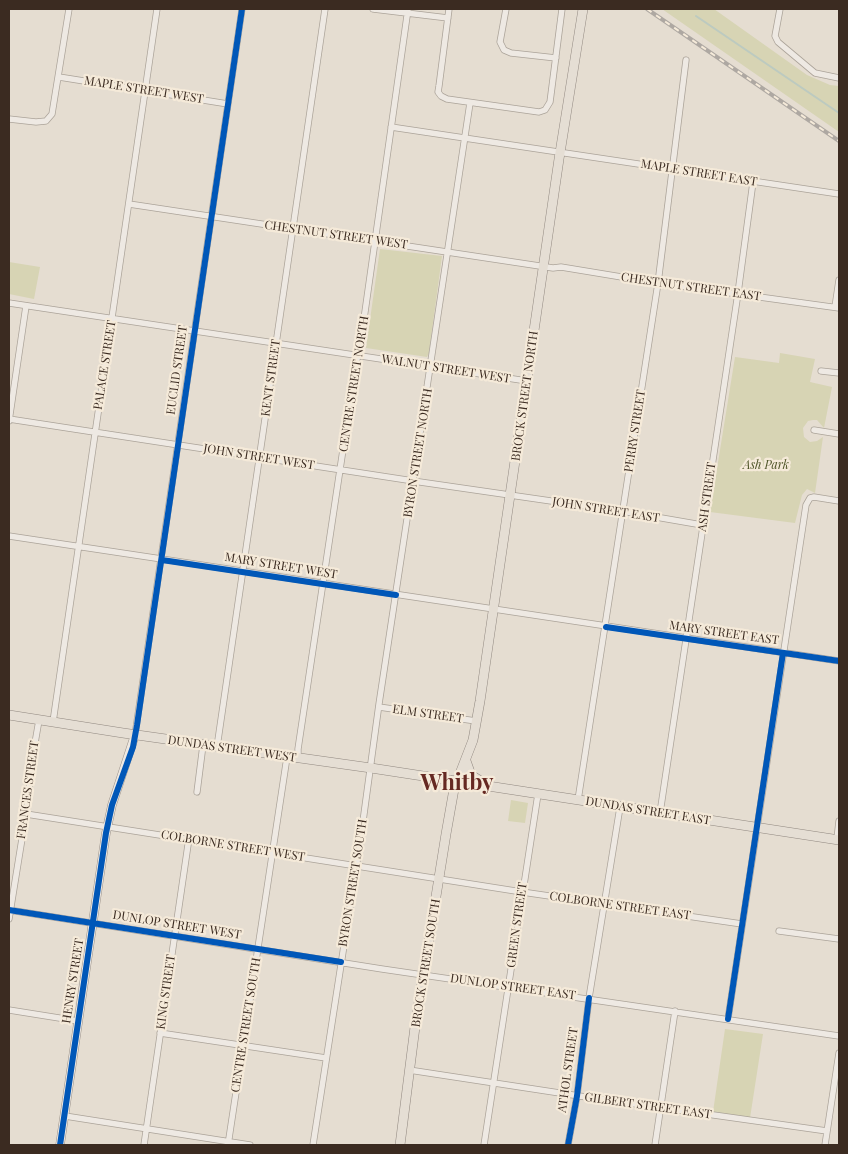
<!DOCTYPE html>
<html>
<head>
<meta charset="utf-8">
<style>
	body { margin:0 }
	#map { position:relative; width:848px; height:1154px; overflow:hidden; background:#e5ddd1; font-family:"Playfair Display",serif }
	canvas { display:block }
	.frame { position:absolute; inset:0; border:10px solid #3b2b21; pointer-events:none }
</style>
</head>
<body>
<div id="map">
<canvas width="848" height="1154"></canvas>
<div class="frame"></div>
</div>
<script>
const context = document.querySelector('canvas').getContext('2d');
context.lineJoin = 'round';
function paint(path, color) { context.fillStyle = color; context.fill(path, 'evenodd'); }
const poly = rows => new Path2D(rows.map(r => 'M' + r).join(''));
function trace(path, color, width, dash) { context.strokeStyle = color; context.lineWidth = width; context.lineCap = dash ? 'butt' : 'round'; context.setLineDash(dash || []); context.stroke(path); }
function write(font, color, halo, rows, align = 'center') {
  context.font = font + ' "Playfair Display",serif'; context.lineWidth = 4.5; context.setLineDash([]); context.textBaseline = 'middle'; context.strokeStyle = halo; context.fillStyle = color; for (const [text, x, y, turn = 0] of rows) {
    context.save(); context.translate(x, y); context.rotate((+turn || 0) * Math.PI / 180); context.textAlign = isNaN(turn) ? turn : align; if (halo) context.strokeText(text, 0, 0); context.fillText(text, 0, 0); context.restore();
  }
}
paint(poly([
	[662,9,714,9,807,75,830,85,839,86,839,132],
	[380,249,442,256,429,353,427,357,366,348],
	[9,262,40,267,34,299,9,294],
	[780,353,815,359,810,382,832,387,824,428,817,420,813,420,808,421,803,428,804,437,810,442,817,441,823,437,815,493,807,489,802,495,795,523,710,512,735,357,779,363],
	[511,800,528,803,525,823,508,821],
	[725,1029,763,1034,750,1118,713,1112]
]), '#d7d4b4');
trace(poly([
	[696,16,839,113]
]), '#bccac0', 2);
const minor = poly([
	[373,9,448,18],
	[449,9,439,86,438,92,441,96,447,99,539,112,545,110,550,102,562,9],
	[506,9,500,42,504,50,511,53,556,58],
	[780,9,775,36,778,42,815,73,839,78],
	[59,77,228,104],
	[9,119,36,122,46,121,52,114,69,9],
	[391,127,839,194],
	[129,204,553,268,561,267,658,283,839,308],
	[9,303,527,381],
	[835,307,839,280],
	[821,371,839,373],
	[9,419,420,482,627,512,702,525],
	[9,421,26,306],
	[814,430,839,434],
	[9,536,839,661],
	[379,707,476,721],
	[53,722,157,9],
	[135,735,242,9],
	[217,747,325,9],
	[298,759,298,749,356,363,360,347,408,9],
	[197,792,203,745],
	[578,800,658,283,686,60],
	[660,813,738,293,753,182],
	[26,814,522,892,742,924],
	[837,839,839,821],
	[9,910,382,969,839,1036],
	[9,919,26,814,35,743,39,720],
	[779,931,839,939],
	[9,1010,78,1021],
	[728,1019,806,505,810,498,814,497,839,501],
	[160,1033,326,1058],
	[409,1070,586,1097,827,1131],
	[65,1116,250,1145],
	[144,1145,189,838],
	[228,1145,287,757],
	[313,1145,361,836,379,704,470,103],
	[484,1145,538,794],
	[568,1145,577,1096,589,998,620,807],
	[655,1145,675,1011],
	[825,1145,839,1053]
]);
const secondary = poly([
	[60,1145,106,833,112,805,135,735]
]);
const primary = poly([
	[9,715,123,733,371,768,839,840],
	[466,761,471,775,484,783],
	[400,1145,415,1027,446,834,454,789,473,740,480,701,559,159,583,9]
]);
trace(minor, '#aba399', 7);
trace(secondary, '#9b928a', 9);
trace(primary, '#918880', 10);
trace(minor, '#eee9e3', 5.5);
trace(secondary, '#eee9e3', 8);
trace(primary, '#e5ded4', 9);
const rail = poly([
	[647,9,839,141]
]);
trace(rail, '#aea8a2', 4);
trace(rail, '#f5ead9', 2, [5.5]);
trace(poly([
	[162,560,396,595],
	[606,627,839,661],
	[9,910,341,962],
	[728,1019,783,653],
	[60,1145,106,833,112,805,133,747,137,725,242,9],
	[568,1145,577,1096,589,998]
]), '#0057b8', 6);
write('12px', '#3b2b21', '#f5ead9', [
	["MAPLE STREET WEST",144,90,9],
	["MAPLE STREET EAST",699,173,9],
	["CHESTNUT STREET WEST",336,235,8],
	["CHESTNUT STREET EAST",691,287,8],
	["PALACE STREET",105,365,-81],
	["WALNUT STREET WEST",446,369,9],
	["EUCLID STREET",177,370,-82],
	["KENT STREET",271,378,-82],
	["CENTRE STREET NORTH",354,384,-81],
	["BROCK STREET NORTH",525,396,-82],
	["PERRY STREET",635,431,-81],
	["BYRON STREET NORTH",418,453,-81],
	["JOHN STREET WEST",259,457,9],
	["ASH STREET",707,497,-82],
	["JOHN STREET EAST",606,510,9],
	["MARY STREET WEST",281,566,9],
	["MARY STREET EAST",724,633,8],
	["ELM STREET",428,714,8],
	["DUNDAS STREET WEST",232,749,8],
	["FRANCES STREET",28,790,-82],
	["DUNDAS STREET EAST",648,811,9],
	["COLBORNE STREET WEST",233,846,9],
	["BYRON STREET SOUTH",353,883,-81],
	["COLBORNE STREET EAST",620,906,8],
	["DUNLOP STREET WEST",177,925,9],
	["GREEN STREET",517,925,-82],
	["BROCK STREET SOUTH",426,963,-81],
	["HENRY STREET",73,981,-81],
	["DUNLOP STREET EAST",513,987,8],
	["KING STREET",166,992,-82],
	["CENTRE STREET SOUTH",246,1025,-81],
	["ATHOL STREET",568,1070,-82],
	["GILBERT STREET EAST",648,1106,8]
]);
write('italic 12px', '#505629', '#f5ead9', [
	["Ash Park",766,465]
]);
write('bold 22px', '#662922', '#f5ead9', [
	["Whitby",457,783]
]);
</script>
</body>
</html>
